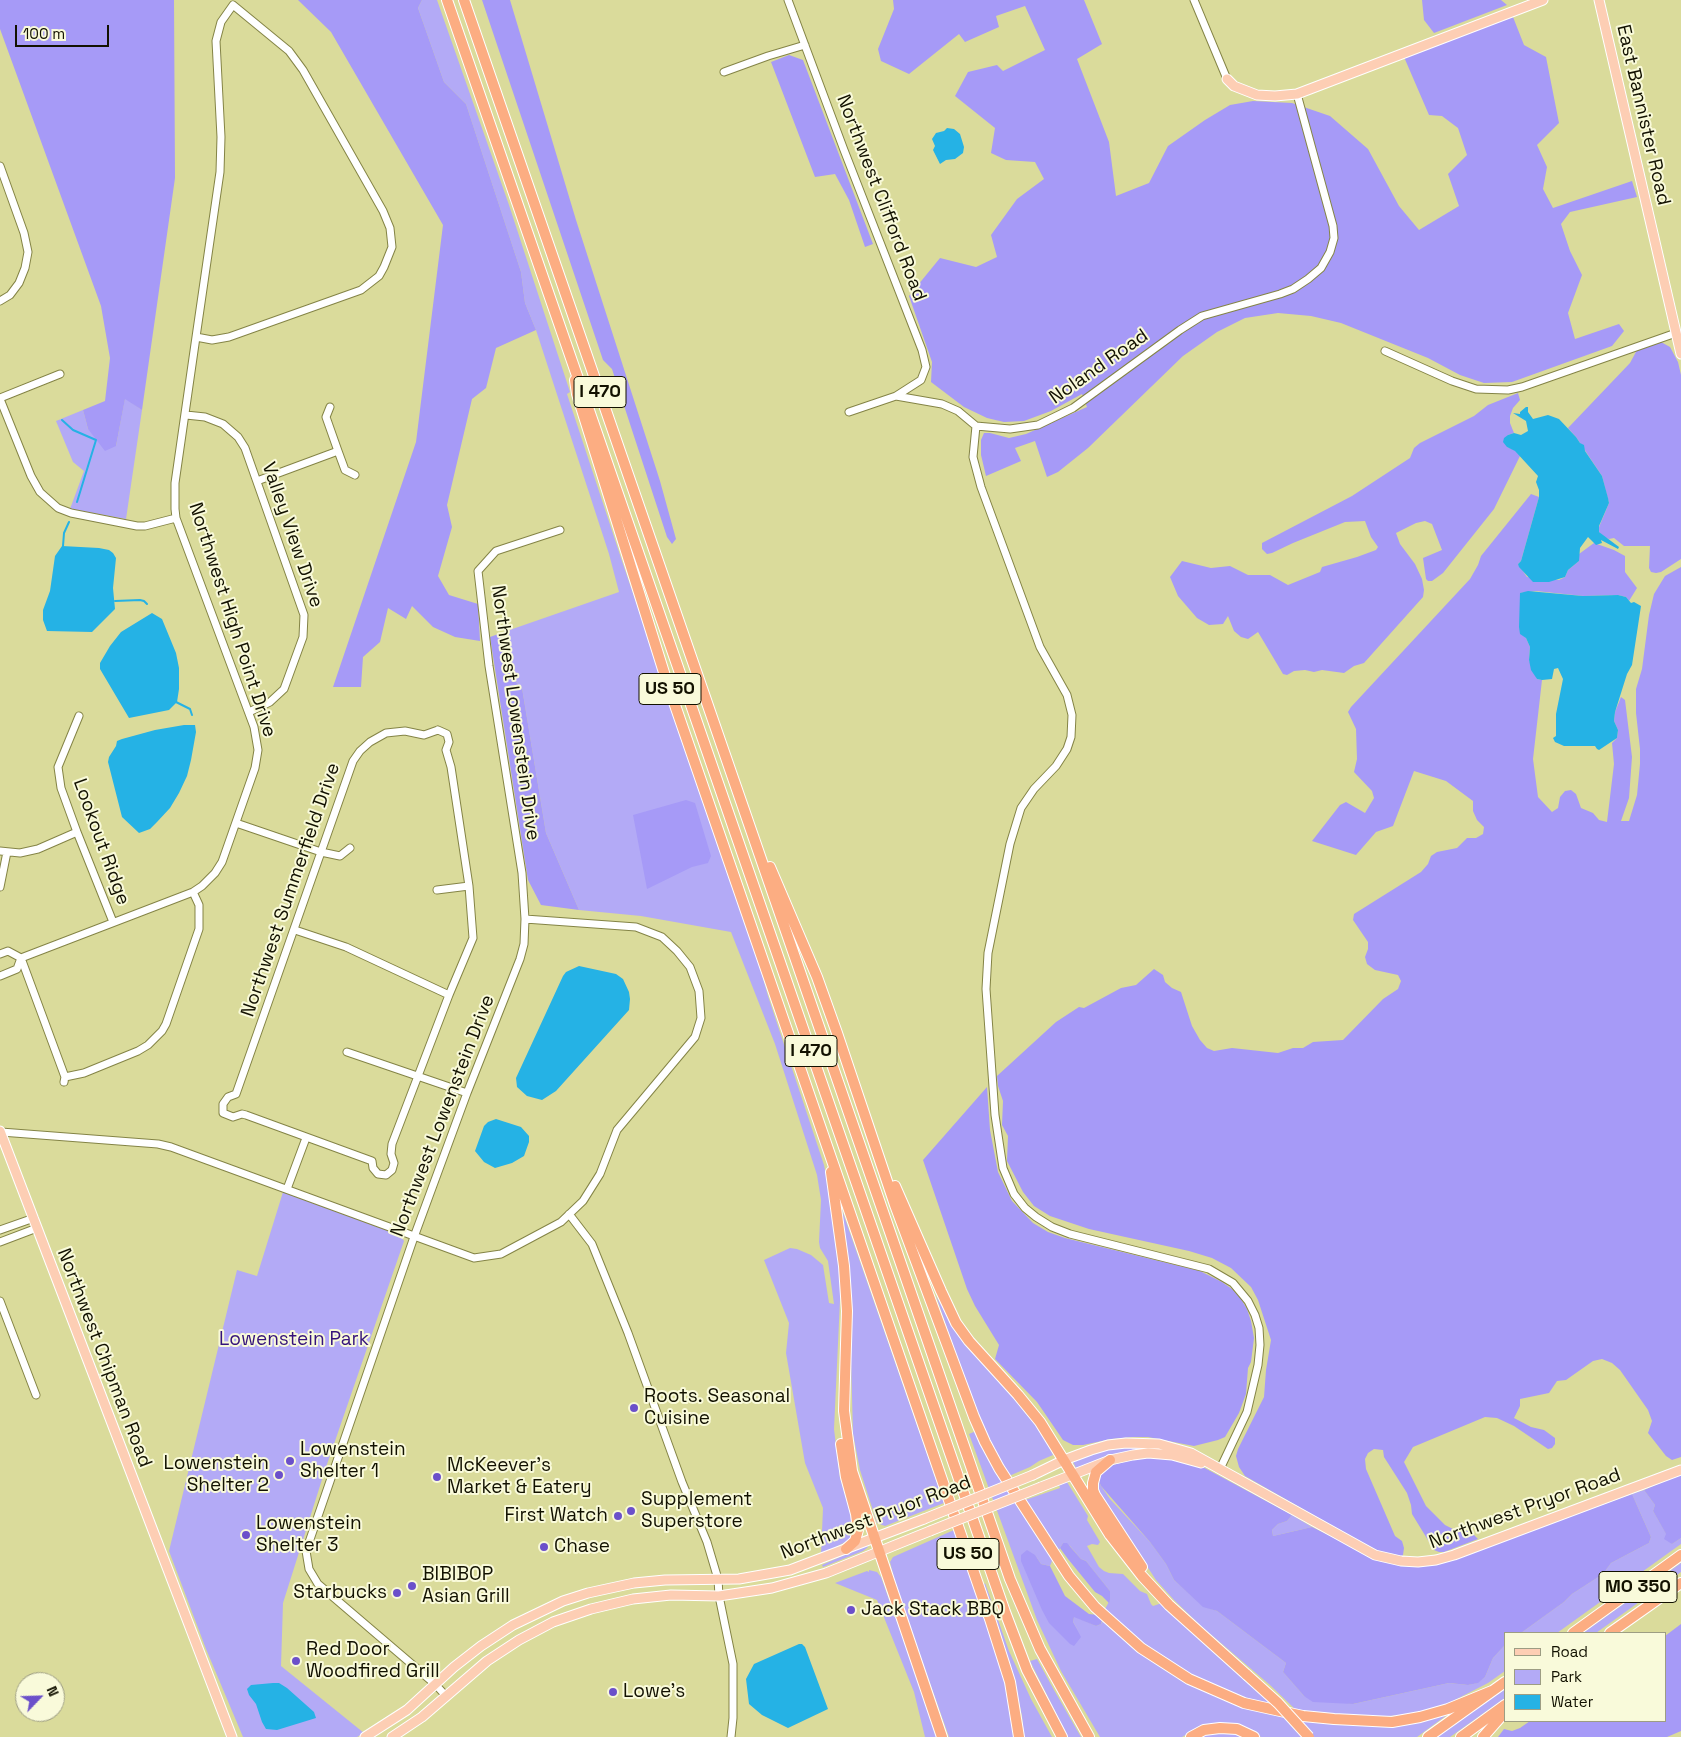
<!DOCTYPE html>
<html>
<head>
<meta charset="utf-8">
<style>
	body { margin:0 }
	#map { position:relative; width:1681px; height:1737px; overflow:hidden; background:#dadb9b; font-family:"Space Grotesk",sans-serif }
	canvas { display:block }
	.legend { position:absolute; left:1504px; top:1632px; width:162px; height:90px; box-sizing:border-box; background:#f9fada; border:1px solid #9d9d83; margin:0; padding:6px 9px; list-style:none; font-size:15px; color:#121100 }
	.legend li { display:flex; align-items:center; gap:10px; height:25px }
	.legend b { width:25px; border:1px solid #9d9d83 }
	.north { position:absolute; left:15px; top:1672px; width:50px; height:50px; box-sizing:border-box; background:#f9fada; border:1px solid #9d9d83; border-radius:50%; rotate:66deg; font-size:14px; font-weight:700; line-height:20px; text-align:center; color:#121100 }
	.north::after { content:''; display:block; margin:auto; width:18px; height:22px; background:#6b50ca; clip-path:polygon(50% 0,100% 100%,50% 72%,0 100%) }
	.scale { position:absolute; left:15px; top:25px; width:94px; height:22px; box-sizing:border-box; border:2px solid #121100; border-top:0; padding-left:6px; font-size:15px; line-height:18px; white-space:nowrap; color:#121100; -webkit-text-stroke:4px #f9fada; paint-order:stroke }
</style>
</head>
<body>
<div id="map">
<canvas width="1681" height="1737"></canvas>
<ul class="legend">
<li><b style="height:6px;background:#fdceb4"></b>Road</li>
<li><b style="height:14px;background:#b3aaf6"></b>Park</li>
<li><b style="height:14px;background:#25b2e5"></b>Water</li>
</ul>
<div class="north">N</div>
<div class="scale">100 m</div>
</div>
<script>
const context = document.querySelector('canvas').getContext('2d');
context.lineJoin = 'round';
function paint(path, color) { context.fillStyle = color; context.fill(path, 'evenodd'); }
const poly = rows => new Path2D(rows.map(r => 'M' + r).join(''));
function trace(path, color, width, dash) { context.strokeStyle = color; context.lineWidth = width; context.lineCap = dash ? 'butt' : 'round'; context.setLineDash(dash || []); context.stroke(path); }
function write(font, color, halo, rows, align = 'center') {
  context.font = font + ' "Space Grotesk",sans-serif'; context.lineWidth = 4; context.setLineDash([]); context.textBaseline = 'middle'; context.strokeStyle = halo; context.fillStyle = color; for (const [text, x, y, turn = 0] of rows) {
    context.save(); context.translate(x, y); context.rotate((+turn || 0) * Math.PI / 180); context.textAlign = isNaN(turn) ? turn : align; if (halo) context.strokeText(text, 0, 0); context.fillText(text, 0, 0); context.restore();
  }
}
paint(poly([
	[422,0,437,0,509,205,570,392,567,394,622,561,761,971,768,996,824,1165,829,1189,841,1279,834,1429,840,1478,854,1525,853,1537,849,1540,821,1555,823,1508,805,1463,786,1353,789,1323,764,1260,790,1248,797,1249,811,1255,823,1265,829,1303,834,1304,828,1261,820,1248,819,1242,821,1200,817,1175,775,1044,731,932,641,916,579,910,546,833,522,688,513,679,501,633,619,592,609,554,536,330,525,303,521,272,466,104,444,82,418,8],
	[125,398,142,410,126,519,70,509,84,471,73,462,56,421,83,410,88,429,116,446],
	[283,1192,400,1235,404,1241,325,1470,283,1603,281,1666,364,1733,357,1737,243,1737,206,1649,169,1551,237,1270,257,1276],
	[842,1210,944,1503,885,1526,877,1523,860,1470,853,1434,849,1285],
	[936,1296,959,1335,980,1361,1027,1412,1044,1437,1053,1455,1039,1461,1030,1467,1009,1476,1000,1462,977,1415],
	[976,1431,1047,1547,1052,1561,1050,1566,1041,1564,1035,1555,1079,1632,1073,1622,1074,1616,1096,1626,1101,1624,1104,1620,1224,1698,1376,1724,1451,1712,1417,1737,1261,1737,1257,1734,1221,1723,1203,1725,1182,1737,1100,1737,1061,1671,1037,1620,969,1434],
	[1149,1446,1171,1452,1078,1468,1076,1468,1073,1462,1108,1448],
	[1098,1479,1101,1486,1110,1499,1150,1542,1166,1564,1174,1580,1203,1606,1217,1611,1286,1663,1283,1672,1304,1696,1353,1704,1449,1683,1468,1685,1477,1683,1485,1677,1493,1658,1505,1645,1505,1671,1488,1683,1447,1704,1430,1710,1406,1715,1369,1717,1296,1710,1270,1685,1201,1626,1174,1600,1156,1580,1099,1493,1096,1483],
	[1067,1482,1088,1516,1087,1520,1100,1542,1098,1545,1092,1544,1087,1546,1099,1567,1104,1571,1109,1573,1123,1574,1140,1591,1147,1594,1151,1604,1153,1606,1162,1603,1277,1706,1243,1697,1187,1673,1151,1650,1111,1615,1105,1609,1110,1600,1110,1591,1086,1561,1081,1559,1070,1546,1063,1543,1059,1550,1025,1500,1060,1488,1059,1485],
	[1644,1490,1655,1505,1653,1511,1672,1544,1681,1538,1681,1544,1557,1633,1521,1633,1564,1602,1572,1594,1603,1574,1611,1563,1649,1543,1651,1537,1632,1494],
	[1292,1515,1312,1527,1273,1536,1272,1530,1278,1524,1287,1521],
	[954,1530,1003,1671,1015,1737,949,1737,897,1590,890,1562,893,1557],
	[867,1545,868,1547,863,1551,823,1567,822,1565],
	[1681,1563,1681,1572,1596,1633,1583,1633],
	[869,1570,877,1572,881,1577,938,1737,925,1737,914,1692,877,1600,835,1583,867,1571,869,1572],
	[985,1583,1009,1651,1031,1699,1052,1737,1024,1737,1022,1716,1014,1679,983,1586],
	[1037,1659,1054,1690,1081,1737,1068,1737,1030,1661],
	[1505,1689,1505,1698,1450,1737,1437,1737],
	[1229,1731,1247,1737,1195,1737,1204,1733]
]), '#b3aaf6');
paint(poly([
	[0,0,174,0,175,178,142,410,125,399,116,446,105,451,88,429,83,410,105,401,110,358,101,306,0,29],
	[298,0,422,0,418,8,444,82,466,104,521,272,525,303,536,330,496,348,486,388,472,399,447,505,452,527,438,576,449,595,478,604,480,641,455,637,433,627,412,606,406,619,388,608,380,642,363,657,361,687,333,687,416,442,443,225,331,32],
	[482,0,510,0,576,220,660,481,676,539,672,544,667,537,612,369,603,360],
	[893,0,1084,0,1102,44,1077,59,1109,142,1116,196,1149,183,1168,146,1205,120,1230,105,1253,101,1292,103,1330,116,1368,149,1399,206,1419,230,1459,206,1448,174,1467,155,1458,128,1442,116,1429,115,1404,57,1513,17,1524,45,1546,57,1559,123,1537,145,1547,167,1543,189,1553,208,1632,181,1637,197,1570,212,1561,224,1570,251,1582,275,1568,313,1575,339,1619,324,1624,331,1612,346,1512,382,1484,383,1460,375,1428,358,1341,323,1311,316,1278,313,1245,318,1217,332,1183,356,1088,448,1058,472,1047,477,1035,441,1015,448,1021,461,986,476,981,455,981,440,984,433,990,433,1009,438,1026,434,1087,407,1082,394,1051,411,1024,421,1004,422,987,418,964,407,931,382,932,362,909,296,940,258,976,267,997,257,991,235,1017,199,1044,179,1035,162,1006,160,991,153,995,128,955,96,968,72,997,65,1003,71,1045,50,1025,6,996,16,999,27,965,42,959,34,909,74,881,61,878,49,894,9],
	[1422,0,1501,0,1507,5,1434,33,1424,20],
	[789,55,803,60,873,244,865,247,849,200,835,174,815,177,771,62],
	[1661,342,1670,347,1678,362,1681,375,1681,559,1661,572,1656,573,1651,572,1649,568,1650,546,1624,546,1614,538,1609,539,1604,537,1599,532,1599,527,1609,503,1602,476,1576,437,1568,428,1630,363,1637,350],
	[1518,393,1520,400,1513,408,1510,416,1510,423,1514,433,1508,435,1507,447,1515,450,1520,456,1494,509,1443,573,1432,581,1428,581,1426,579,1423,558,1442,550,1432,524,1425,521,1416,523,1396,533,1400,544,1415,564,1422,579,1424,590,1423,597,1364,663,1354,666,1344,673,1322,670,1314,672,1305,670,1294,671,1287,675,1283,674,1258,632,1248,639,1241,637,1234,631,1228,616,1223,624,1209,625,1197,618,1178,596,1170,577,1182,561,1211,568,1230,566,1248,575,1270,575,1288,585,1320,572,1322,567,1357,557,1376,550,1378,547,1371,537,1365,521,1345,522,1293,543,1272,553,1267,554,1262,549,1262,543,1352,496,1410,458,1414,448,1420,443,1474,416,1488,405],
	[1531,494,1539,497,1521,561,1518,564,1527,577,1559,580,1565,577,1568,570,1579,561,1579,554,1594,543,1614,550,1625,556,1625,572,1637,588,1629,601,1626,597,1618,595,1583,596,1536,591,1520,593,1520,604,1526,638,1530,647,1529,660,1537,679,1542,680,1533,759,1538,797,1552,812,1558,808,1560,797,1565,791,1571,790,1576,794,1581,808,1593,813,1599,820,1607,822,1614,764,1612,743,1617,738,1618,730,1614,721,1615,712,1621,697,1625,700,1632,757,1629,798,1621,821,1629,821,1637,795,1640,764,1640,749,1636,713,1636,689,1642,669,1649,615,1654,594,1665,576,1681,567,1681,1457,1672,1460,1666,1456,1648,1433,1652,1421,1648,1410,1620,1370,1612,1363,1602,1359,1593,1361,1566,1380,1557,1381,1549,1393,1520,1399,1520,1406,1514,1418,1531,1427,1544,1430,1555,1438,1555,1444,1552,1448,1548,1449,1514,1426,1497,1418,1485,1417,1413,1447,1404,1462,1426,1506,1445,1525,1453,1529,1470,1531,1478,1539,1444,1552,1439,1552,1434,1550,1412,1514,1411,1505,1407,1493,1384,1457,1383,1450,1374,1449,1368,1453,1365,1459,1366,1469,1395,1536,1402,1541,1404,1548,1403,1555,1400,1557,1379,1551,1366,1545,1245,1476,1239,1467,1236,1456,1238,1449,1264,1397,1266,1370,1271,1340,1258,1300,1251,1287,1231,1268,1212,1258,1189,1251,1089,1229,1050,1216,1034,1206,1023,1192,1007,1161,1008,1136,1002,1125,1003,1101,998,1086,997,1076,1056,1022,1079,1007,1084,1008,1121,988,1136,985,1154,969,1163,975,1165,982,1172,988,1181,992,1192,1026,1200,1040,1207,1048,1214,1051,1232,1048,1278,1053,1293,1048,1303,1048,1313,1042,1343,1040,1383,999,1398,989,1401,981,1398,975,1375,970,1367,964,1365,957,1368,949,1368,942,1353,920,1354,914,1421,872,1428,864,1431,856,1437,852,1457,848,1467,838,1476,838,1483,834,1484,827,1477,820,1473,811,1473,801,1446,781,1414,771,1393,826,1376,832,1356,855,1312,841,1340,805,1346,802,1365,813,1374,798,1372,791,1354,772,1357,759,1356,729,1348,712,1351,707,1470,579,1478,565,1481,556],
	[501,633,513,679,522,688,546,833,579,910,541,905,528,880,490,637],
	[686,800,695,803,711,856,708,863,692,867,647,889,633,815],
	[987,1087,990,1130,998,1172,1012,1201,1033,1223,1048,1232,1065,1238,1200,1271,1222,1282,1232,1289,1241,1299,1247,1309,1251,1321,1254,1338,1251,1362,1248,1368,1246,1394,1239,1413,1225,1437,1218,1440,1194,1446,1148,1437,1133,1437,1111,1439,1083,1445,1073,1445,1063,1440,1037,1402,995,1359,999,1345,975,1306,967,1289,923,1160],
	[1150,1457,1166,1458,1201,1466,1292,1515,1287,1521,1278,1524,1272,1530,1273,1536,1312,1527,1373,1557,1387,1562,1404,1565,1463,1556,1632,1494,1651,1537,1649,1543,1611,1563,1603,1574,1572,1594,1564,1602,1521,1633,1505,1633,1505,1645,1493,1658,1485,1677,1478,1683,1468,1685,1449,1683,1353,1704,1313,1702,1304,1696,1283,1672,1286,1663,1217,1611,1203,1607,1174,1580,1166,1564,1150,1542,1101,1486,1098,1479,1100,1474,1109,1466,1131,1460],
	[1681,1472,1681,1538,1672,1544,1664,1539,1666,1534,1653,1511,1655,1505,1644,1490,1665,1481,1669,1476],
	[1063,1543,1067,1543,1081,1559,1086,1561,1110,1591,1110,1600,1109,1603,1102,1596,1095,1592,1068,1559,1060,1548],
	[1027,1550,1035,1555,1041,1564,1050,1566,1065,1596,1089,1614,1098,1615,1102,1621,1101,1624,1096,1626,1074,1617,1073,1622,1081,1637,1074,1646,1070,1644,1049,1623,1042,1610,1021,1561,1021,1555],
	[1681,1624,1681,1731,1667,1737,1498,1737,1504,1729,1512,1731,1520,1728,1530,1721,1665,1721,1665,1636]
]), '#a69af7');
paint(poly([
	[947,128,954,129,960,134,964,147,963,153,955,159,946,160,940,164,933,150,935,146,932,139,936,133,944,131],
	[1526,407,1528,407,1528,412,1533,419,1548,415,1559,419,1576,437,1580,443,1584,445,1585,451,1602,476,1608,498,1609,503,1599,526,1599,532,1619,547,1618,549,1601,540,1602,543,1596,545,1588,537,1580,548,1579,561,1568,570,1565,577,1549,582,1533,582,1519,567,1518,564,1521,561,1539,497,1539,490,1536,482,1538,476,1515,451,1507,447,1503,442,1504,438,1508,435,1514,433,1521,435,1528,431,1526,421,1513,413,1520,414,1520,412],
	[62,546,99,548,109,550,113,553,116,558,113,588,115,609,92,632,47,631,43,620,43,610,50,591,55,556],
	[1528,591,1583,596,1618,595,1626,597,1631,603,1634,602,1641,606,1632,665,1627,674,1615,712,1614,721,1618,730,1617,738,1599,750,1597,749,1595,746,1564,746,1555,742,1553,738,1556,736,1556,714,1563,679,1558,668,1554,669,1552,679,1542,680,1537,679,1531,670,1529,660,1530,647,1526,638,1520,634,1519,627,1520,593],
	[152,613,162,619,176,653,179,668,179,689,177,702,169,710,129,718,100,669,100,663,110,646,121,632],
	[195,725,196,732,191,760,187,776,179,793,170,808,157,822,150,829,139,833,122,817,108,762,109,757,116,746,117,741,122,739,155,730,184,725],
	[579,966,616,974,623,979,629,992,630,999,629,1010,556,1091,542,1100,527,1096,517,1087,516,1078,563,976,566,972],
	[496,1119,521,1127,529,1136,529,1142,524,1156,512,1163,495,1168,484,1162,475,1151,484,1126,488,1122],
	[799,1644,802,1644,805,1647,828,1709,788,1728,762,1715,749,1704,746,1679,754,1664],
	[273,1683,279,1683,287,1688,314,1712,316,1718,277,1730,266,1729,262,1722,256,1704,249,1695,247,1689,251,1685]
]), '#25b2e5');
trace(poly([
	[62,420,73,430,96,440,77,502],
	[63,546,64,533,69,522],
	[115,601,140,600,144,601,147,604],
	[176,702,190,709,192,715]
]), '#25b2e5', 2);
const minor = poly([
	[788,0,844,150,922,350,926,367,921,380,896,396,849,412],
	[1194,0,1227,79],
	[233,5,289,51,303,70,383,211,390,228,392,247,384,267,379,276,361,290,229,337,212,340,196,337,220,172,221,137,216,41,221,22,233,5],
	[724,72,768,56,805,45],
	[0,166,24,233,28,252,25,268,19,283,10,295,0,301],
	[1385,351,1452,381,1476,389,1508,390,1522,387,1676,333],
	[896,396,942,404,958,411,976,426,1010,429,1038,425,1073,408,1180,330,1202,316,1280,294,1293,289,1308,279,1321,268,1330,252,1334,238,1333,226,1297,94],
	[0,398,60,374],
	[0,399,31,476,40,492,58,508,71,513,137,526,145,526,176,518],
	[330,407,326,417,338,451,345,470,355,475],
	[186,415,205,417,223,424,238,437,245,448,304,615,303,637,284,689,270,702,249,712],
	[976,426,973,457,981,487,1040,647,1067,695,1072,715,1071,737,1067,749,1056,766,1034,789,1021,808,1010,844,988,953,986,989,995,1115,1003,1168,1014,1194,1025,1208,1036,1217,1052,1227,1070,1234,1209,1269,1233,1283,1248,1301,1255,1315,1259,1328,1260,1345,1258,1365,1247,1412,1220,1469],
	[257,481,338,451],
	[79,716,58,767,61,788,77,832,113,922],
	[438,730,447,734,449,742,446,750,451,767,469,886,473,938,449,995,392,1144,391,1154,394,1163,392,1170,386,1175,378,1174,373,1168,372,1161,246,1115,242,1114,233,1117,223,1113,223,1104,228,1097,236,1094,353,761,360,751,370,742,386,733,405,731,424,735,438,730],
	[236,823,321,852,340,856,350,848],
	[0,851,20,853,38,849,77,832],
	[0,887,7,852],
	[437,890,469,886],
	[295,930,346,947,449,995],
	[0,954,8,951,21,958,193,892,202,886,215,873,222,862,255,768,258,750,254,727,176,518,175,509,175,483,196,337],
	[21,958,65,1077],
	[0,976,17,969,21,958],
	[347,1052,467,1093],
	[64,1082,65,1077,84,1073,138,1051,148,1045,162,1031,166,1024,199,929,199,905,193,892],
	[1,1132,158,1144,171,1147,474,1258,501,1254,561,1222,583,1201,600,1174,617,1130,695,1037,701,1018,699,991,690,967,677,951,662,937,636,927,525,919],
	[287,1189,306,1138],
	[569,1214,592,1244,628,1333,682,1482,707,1542,718,1579,719,1596,733,1664,733,1718,731,1737],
	[0,1230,34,1218],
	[0,1242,37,1228],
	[0,1301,36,1395],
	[446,1696,435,1684,318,1584,309,1569,306,1551,414,1237,467,1093,520,959,524,944,525,919,522,873,489,666,478,571,496,551,560,530]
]);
const major = poly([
	[1599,0,1681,354],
	[1227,79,1234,86,1257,95,1275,96,1297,94,1543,0],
	[0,1131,232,1737],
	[1033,1475,1064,1460,1091,1450,1108,1445,1126,1443,1159,1444,1191,1453,1375,1555,1401,1561,1418,1562,1436,1560,1454,1555,1681,1470],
	[1041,1487,1110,1460,1133,1455,1148,1453,1172,1455,1201,1463],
	[365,1737,407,1710,454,1667,481,1646,513,1625,563,1601,588,1593,634,1583,665,1580,739,1579,790,1570,924,1519],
	[392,1737,422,1717,487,1661,519,1640,553,1622,591,1609,633,1599,671,1595,719,1596,772,1588,826,1573,930,1531]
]);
const highway = poly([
	[447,0,1005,1612,1027,1670,1062,1737],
	[464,0,1010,1579,1040,1649,1089,1737],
	[575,380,577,394,666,679,990,1619,1010,1682,1019,1737],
	[770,867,817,977,837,1033,895,1205,974,1417,985,1442,999,1468,1069,1576,1095,1607,1141,1648,1189,1679,1244,1703,1271,1709,1303,1716,1334,1719,1392,1722,1420,1717,1448,1709,1492,1691],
	[831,1172,844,1266,847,1311,844,1411,852,1471,942,1737],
	[895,1186,941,1291,956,1323,969,1341,1018,1395,1040,1422,1110,1535,1142,1576,1169,1605,1247,1675],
	[841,1444,846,1477,856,1514,858,1530,855,1541,846,1549],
	[1110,1460,1096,1472,1093,1483,1093,1490,1095,1495,1142,1567],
	[1573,1633,1681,1555],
	[1610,1633,1681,1583],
	[1191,1737,1204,1730,1220,1728,1237,1729,1254,1737],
	[1428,1737,1505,1682],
	[1461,1737,1505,1705],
	[1483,1737,1505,1712]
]);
trace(minor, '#848446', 9);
trace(major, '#fff', 11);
trace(highway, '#fff', 12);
trace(minor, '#fff', 7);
trace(major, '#fdceb4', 9);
trace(highway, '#fcad82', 10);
const majorBridge = poly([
	[924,1519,1033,1475],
	[930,1531,1041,1487]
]);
const highwayBridge = poly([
	[1247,1675,1278,1703,1309,1737]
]);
trace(majorBridge, '#fff', 11, []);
trace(highwayBridge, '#fff', 12, []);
trace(majorBridge, '#fdceb4', 9);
trace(highwayBridge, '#fcad82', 10);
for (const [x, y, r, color] of [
	[634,1408,5,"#6b50ca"],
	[290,1461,5,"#6b50ca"],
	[279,1475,5,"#6b50ca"],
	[437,1477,5,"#6b50ca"],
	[631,1511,5,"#6b50ca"],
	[618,1516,5,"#6b50ca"],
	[246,1535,5,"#6b50ca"],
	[544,1547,5,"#6b50ca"],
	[412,1586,5,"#6b50ca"],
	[397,1593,5,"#6b50ca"],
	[851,1610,5,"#6b50ca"],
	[296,1661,5,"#6b50ca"],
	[613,1692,5,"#6b50ca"]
]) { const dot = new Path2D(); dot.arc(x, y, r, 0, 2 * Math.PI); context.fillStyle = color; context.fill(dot); trace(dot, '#f9fada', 2); }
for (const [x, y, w] of [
	[600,392,52],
	[670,689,62],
	[811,1051,52],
	[968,1554,62],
	[1638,1587,78]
]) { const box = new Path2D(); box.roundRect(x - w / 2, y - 15.5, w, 31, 4); context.fillStyle = '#f9fada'; context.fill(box); trace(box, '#121100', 1); }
write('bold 18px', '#121100', null, [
	["I 470",600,392],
	["US 50",670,689],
	["I 470",811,1051],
	["US 50",968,1554],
	["MO 350",1638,1587]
]);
write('19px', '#121100', '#f9fada', [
	["East Bannister Road",1643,115,77],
	["Northwest Clifford Road",881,198,69],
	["Noland Road",1099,367,-35],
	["Valley View Drive",292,535,71],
	["Northwest High Point Drive",232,620,72],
	["Northwest Lowenstein Drive",515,713,82],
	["Lookout Ridge",101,842,70],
	["Northwest Summerfield Drive",291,890,-71],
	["Northwest Lowenstein Drive",443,1116,-69],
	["Northwest Chipman Road",104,1358,69],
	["Northwest Pryor Road",1525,1509,-20],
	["Northwest Pryor Road",876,1518,-21]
]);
write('19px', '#35137a', '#f9fada', [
	["Lowenstein Park",294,1340]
]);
write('19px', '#121100', '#f9fada', [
	["Roots. Seasonal",644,1397],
	["Cuisine",644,1419],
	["Lowenstein",300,1450],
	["Shelter 1",300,1472],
	["Lowenstein",269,1464,"right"],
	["Shelter 2",269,1486,"right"],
	["McKeever's",447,1466],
	["Market & Eatery",447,1488],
	["Supplement",641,1500],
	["Superstore",641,1522],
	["First Watch",608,1516,"right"],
	["Lowenstein",256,1524],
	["Shelter 3",256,1546],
	["Chase",554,1547],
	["BIBIBOP",422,1575],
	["Asian Grill",422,1597],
	["Starbucks",387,1593,"right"],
	["Jack Stack BBQ",861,1610],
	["Red Door",306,1650],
	["Woodfired Grill",306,1672],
	["Lowe's",623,1692]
], 'left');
</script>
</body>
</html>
